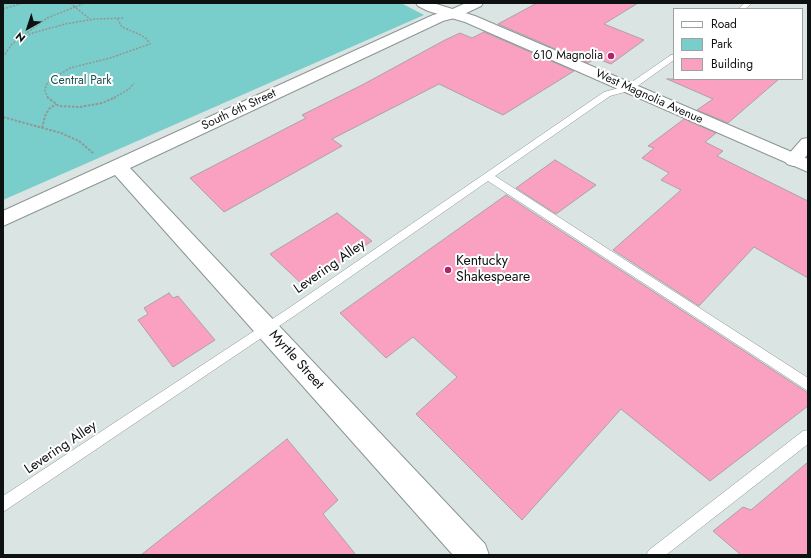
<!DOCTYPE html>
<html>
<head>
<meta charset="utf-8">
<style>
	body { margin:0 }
	#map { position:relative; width:811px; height:558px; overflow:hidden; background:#dae4e3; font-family:Jost,sans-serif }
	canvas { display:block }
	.frame { position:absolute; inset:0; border:4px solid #0e1111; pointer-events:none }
	.legend { position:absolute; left:673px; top:8px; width:130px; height:72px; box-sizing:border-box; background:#fff; border:1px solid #9fa0a0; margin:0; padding:5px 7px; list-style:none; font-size:12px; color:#0e1111 }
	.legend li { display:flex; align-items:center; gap:8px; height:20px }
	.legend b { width:20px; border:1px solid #9fa0a0 }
	.north { position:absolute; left:8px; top:8px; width:40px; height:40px; -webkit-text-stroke:3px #fff; paint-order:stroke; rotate:219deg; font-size:11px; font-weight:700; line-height:16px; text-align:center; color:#0e1111 }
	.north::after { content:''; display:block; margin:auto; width:14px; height:18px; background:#0e1111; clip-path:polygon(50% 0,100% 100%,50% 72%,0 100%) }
</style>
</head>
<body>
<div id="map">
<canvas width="811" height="558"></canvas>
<div class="frame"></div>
<ul class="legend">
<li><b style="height:5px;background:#fff"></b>Road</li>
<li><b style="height:11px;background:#79cdca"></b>Park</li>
<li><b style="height:11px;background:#faa0c1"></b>Building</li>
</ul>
<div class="north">N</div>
</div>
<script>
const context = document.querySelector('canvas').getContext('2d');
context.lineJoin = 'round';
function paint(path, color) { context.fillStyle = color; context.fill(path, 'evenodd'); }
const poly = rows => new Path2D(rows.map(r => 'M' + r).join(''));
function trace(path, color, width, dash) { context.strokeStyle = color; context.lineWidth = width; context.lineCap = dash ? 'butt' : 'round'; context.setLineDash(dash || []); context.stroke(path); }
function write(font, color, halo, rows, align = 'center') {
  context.font = font + ' Jost,sans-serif'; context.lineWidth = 4; context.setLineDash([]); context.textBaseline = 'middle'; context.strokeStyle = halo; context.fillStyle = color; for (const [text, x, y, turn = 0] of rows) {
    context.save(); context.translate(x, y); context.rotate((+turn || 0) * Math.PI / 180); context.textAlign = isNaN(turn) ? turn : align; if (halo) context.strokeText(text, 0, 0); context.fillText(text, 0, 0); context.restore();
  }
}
paint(poly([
	[3,3,401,3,424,15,3,200]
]), '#79cdca');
const building = poly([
	[537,3,638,3,604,24,644,40,611,64,596,58,588,63,498,24,537,3],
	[484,32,574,71,503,115,439,84,332,139,342,146,224,212,190,178,306,118,302,115,362,85,445,40,460,33,472,38,484,32],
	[667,79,779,79,728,123,697,110,713,99,667,79],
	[684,119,716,133,705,142,723,151,717,156,808,201,808,278,754,247,699,306,613,250,681,190,661,180,669,173,642,158,654,148,648,146,684,119],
	[555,160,596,185,556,214,516,188,555,160],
	[506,195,808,393,808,406,710,481,621,409,522,520,416,414,457,377,413,337,386,358,340,313,506,195],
	[337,213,372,241,304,286,270,254,337,213],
	[169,293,173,298,178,296,215,340,173,367,138,320,148,314,144,308,169,293],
	[287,439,338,500,323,514,356,555,141,555,287,439],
	[808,462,808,555,741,555,713,531,743,507,751,510,808,462]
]);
paint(building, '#faa0c1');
trace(building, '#aaa2a5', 1);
const service = poly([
	[745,3,752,3,745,9,738,9,745,3],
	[671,55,674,55,674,60,632,90,610,96,495,176,808,378,808,391,488,181,297,314,3,512,3,496,289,308,604,92,626,86,671,55],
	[808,430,808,444,666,555,646,555,649,550,803,431,808,430]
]);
const minor = poly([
	[466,3,483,3,481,6,458,17,443,21,130,168,485,544,489,555,453,555,115,175,3,226,3,211,433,15,448,11,466,3],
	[808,138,808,154,799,164,793,166,787,164,784,160,787,156,802,139,808,138]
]);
const tertiary = poly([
	[416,3,433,3,475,16,808,159,808,172,465,22,428,11,418,6,416,3]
]);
trace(service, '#8c9594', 1);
trace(minor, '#8c9594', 2);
trace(tertiary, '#8c9594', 2);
trace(poly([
	[70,3,75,7,83,4],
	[3,9,23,3],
	[19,39,33,33,65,24,95,19,124,18],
	[3,57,12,44,47,18,75,7,91,20],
	[48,98,45,91,46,85,52,79,70,68,110,58,150,44,147,39,141,35,122,27,117,18],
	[114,98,129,89,134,83]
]), '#909897', 1.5, [2, 1.5]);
trace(poly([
	[47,97,59,106,80,107,102,103,116,97],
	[3,117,61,133,79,141,94,154],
	[42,128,45,116,49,109,56,104]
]), '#909897', 2, [2.5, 1.5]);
paint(service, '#fff');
paint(minor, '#fff');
paint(tertiary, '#fff');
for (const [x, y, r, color] of [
	[611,56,4,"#ad2568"],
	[448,270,4,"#ad2568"]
]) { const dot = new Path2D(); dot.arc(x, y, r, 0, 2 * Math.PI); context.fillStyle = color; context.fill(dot); trace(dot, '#fff', 1.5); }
write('12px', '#0e1111', '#fff', [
	["610 Magnolia",603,56]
], 'right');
write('12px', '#195250', '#fff', [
	["Central Park",81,81]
]);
write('12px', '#0e1111', '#fff', [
	["West Magnolia Avenue",649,97,24],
	["South 6th Street",239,110,-25]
]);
write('14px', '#0e1111', '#fff', [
	["Kentucky",456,262],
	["Shakespeare",456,278]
], 'left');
write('14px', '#0e1111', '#fff', [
	["Levering Alley",330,267,-35],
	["Myrtle Street",296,360,48],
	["Levering Alley",61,448,-34]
]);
</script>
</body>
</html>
